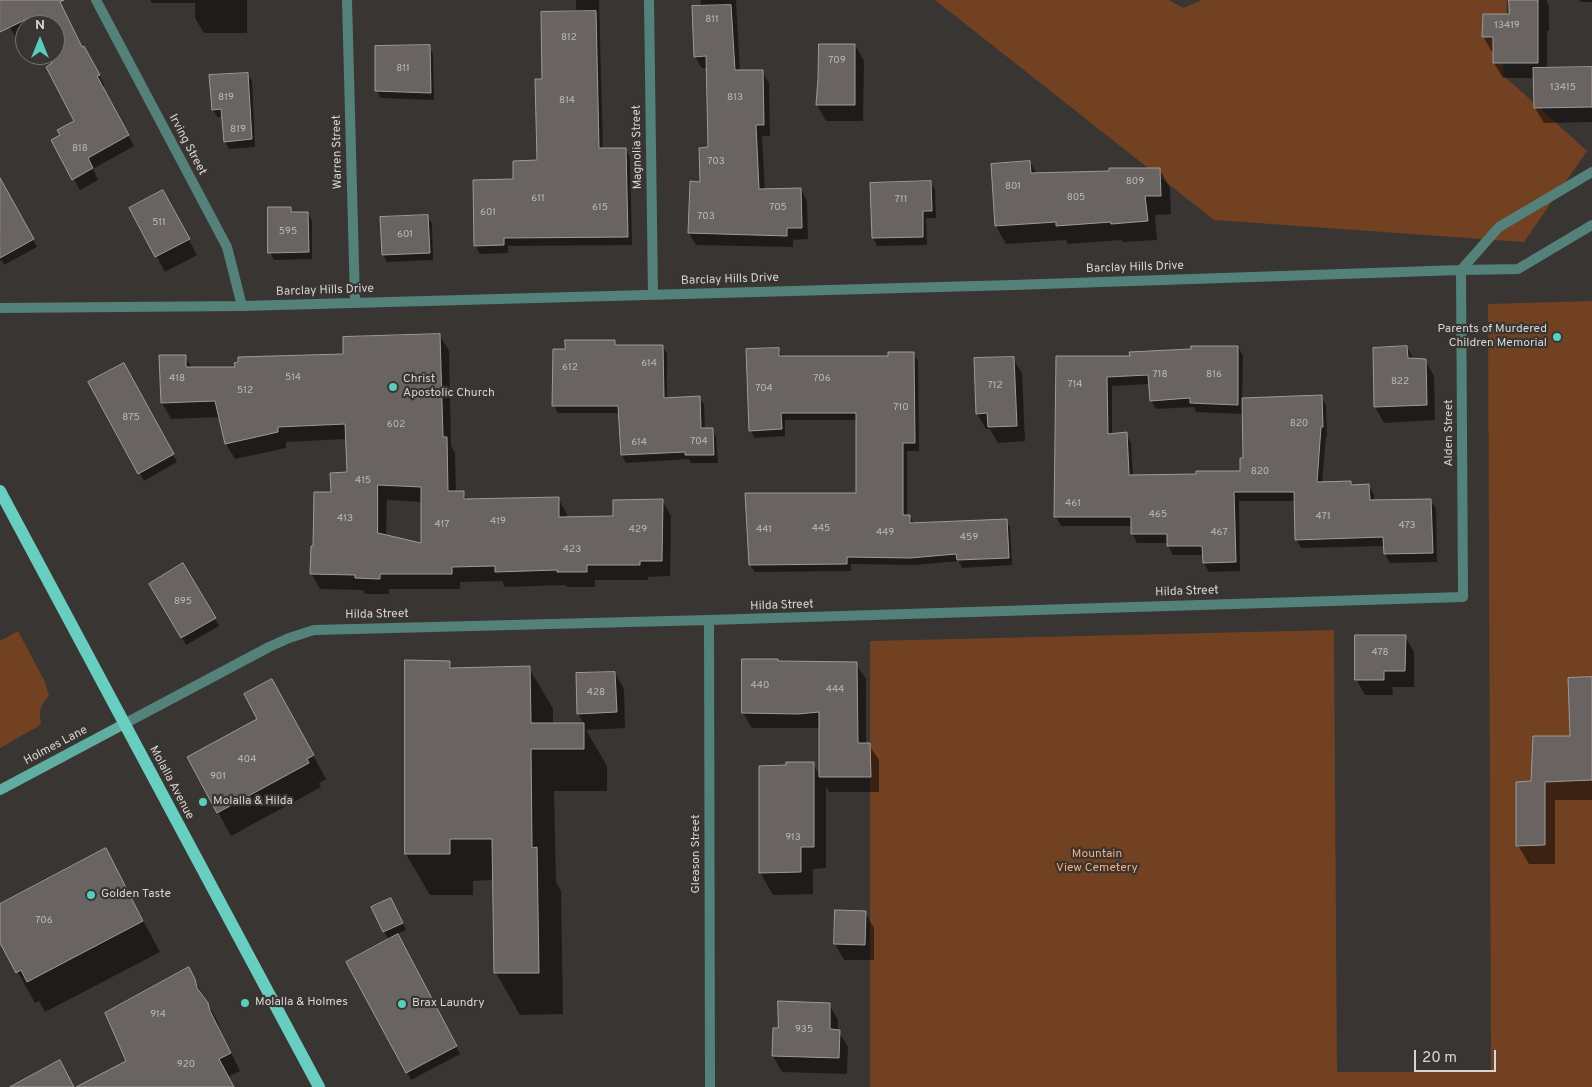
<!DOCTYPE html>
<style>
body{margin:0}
#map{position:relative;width:1592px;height:1087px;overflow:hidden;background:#393532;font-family:Overpass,sans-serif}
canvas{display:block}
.north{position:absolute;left:15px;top:15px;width:50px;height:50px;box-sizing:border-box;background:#393532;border:1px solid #787572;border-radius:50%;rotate:0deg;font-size:14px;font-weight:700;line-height:20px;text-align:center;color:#d7d5d3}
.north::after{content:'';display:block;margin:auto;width:18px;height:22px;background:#59cebf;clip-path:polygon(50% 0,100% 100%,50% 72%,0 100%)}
.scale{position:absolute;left:1414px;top:1050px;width:82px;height:22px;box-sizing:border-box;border:2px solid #d7d5d3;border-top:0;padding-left:6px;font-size:15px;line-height:18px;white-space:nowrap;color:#d7d5d3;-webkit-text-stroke:4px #393532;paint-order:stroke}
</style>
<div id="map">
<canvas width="1592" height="1087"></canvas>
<div class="north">N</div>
<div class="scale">20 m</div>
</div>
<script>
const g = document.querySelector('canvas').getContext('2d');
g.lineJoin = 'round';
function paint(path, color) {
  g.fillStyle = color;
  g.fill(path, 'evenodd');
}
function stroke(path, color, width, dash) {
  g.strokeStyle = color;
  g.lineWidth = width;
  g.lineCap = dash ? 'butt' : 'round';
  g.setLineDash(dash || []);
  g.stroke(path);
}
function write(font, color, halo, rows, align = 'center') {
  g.font = font + ' Overpass,sans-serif';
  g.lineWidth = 4.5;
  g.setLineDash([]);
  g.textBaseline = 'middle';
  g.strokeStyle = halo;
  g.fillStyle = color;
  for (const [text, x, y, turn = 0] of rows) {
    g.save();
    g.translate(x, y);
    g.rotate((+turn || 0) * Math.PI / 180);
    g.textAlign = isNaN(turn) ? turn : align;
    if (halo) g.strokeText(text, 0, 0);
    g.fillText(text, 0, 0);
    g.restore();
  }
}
paint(new Path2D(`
 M935,0H1169L1183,8L1202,0H1507L1503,75L1587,151L1524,242L1214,220Z
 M1592,301V1087H870V641L1334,630L1337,1072H1491L1488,304Z
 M18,631L45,682L49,696C41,704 38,712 41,723L37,727L0,748V641Z`), '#714122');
paint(new Path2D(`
 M0,0H39L90,58L105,86L102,87L134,146L93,169L98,180L80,190L52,141L61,136L76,121L49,55H55V25H25V33L16,38L0,10Z
 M150,0H247V33H204L195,18V3H152Z
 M576,0H602H599L603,149H625L630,157L632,245L508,246V253L480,254L475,245L515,180L538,162L576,13Z
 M701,0H736L740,72L762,71L769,83L770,136H762L765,190L801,189L807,201L808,239L793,240V247L696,245L689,233L709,149L707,68H702L695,57Z
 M1511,0H1546L1549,6V31H1547V69L1592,68V122L1544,123L1535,108V78H1503L1494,63V52H1492L1483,36L1511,15Z
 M1579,0H1592V2H1580Z
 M855,45L864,61L863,121H826L817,105Z
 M429,46L433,54L434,100L381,98L377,91Z
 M247,74L252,81L255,147L229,149L225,141L223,117H217L213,109Z
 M1030,162L1037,174L1160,170L1170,188L1171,214L1155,215L1157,240L1123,242L1122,240L1068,244L1066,240L1006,244L996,226Z
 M0,180L37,247L4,265L2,260L0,261Z
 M931,182L935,190L936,218H926L927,245L877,246L873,238L871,184Z
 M171,207L197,255L165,272L131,208Z
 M290,208L293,213H308L312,221V259L274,260L270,252Z
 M427,216L432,224L433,260L387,262L383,254Z
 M440,336L449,351L451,446L455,453L456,493H463L468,500L558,498L567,514V518L614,517L662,500L671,516L670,576L648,577V580H595V587H567L566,585L505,587L502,581L460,582V589H389V594H365L363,590L320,589L311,573L314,547L332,493L348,473L347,439L286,442V448L235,459L226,444L219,417L171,419L162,403L160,357L185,356L192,368H236L344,356ZM387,500L422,502V545L386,536Z
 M614,341L616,346L663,347L667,354V399L699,398L704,405L705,429H712L716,437L718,463H691L689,459L626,463L622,455L620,413H558L554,405L567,350Z
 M1238,347L1243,356L1242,400L1321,396L1326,405L1327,436H1326L1322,483L1350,482L1353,486H1369L1374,495V501L1430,500L1436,509L1437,562L1390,563L1385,554V546L1301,548L1296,539L1295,501H1239L1240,571L1209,572L1204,563V555H1173L1168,546V543H1137L1132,533V526H1061L1056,517L1057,357H1131ZM1150,384L1151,400L1156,409L1194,407L1196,412L1243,414L1244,459L1241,472L1133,476L1131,443L1126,434L1112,435V386Z
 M1407,347L1414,360H1425L1434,376L1435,420L1384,423L1375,407L1374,349Z
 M778,349L783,358L889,357L913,353L918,361L919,451H907V516H910L914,524L1006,520L1010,527L1012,565L962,568L959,561L915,565L851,564V571L755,572L750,565L858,495L857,420H785V436L755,438L750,430Z
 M1013,358L1022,374L1025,441L998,443L990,429H986L977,414Z
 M123,364L177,462L144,481L90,383Z
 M183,565L219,626L186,645L150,584Z
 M1405,636L1414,652V687H1392L1393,695H1365L1356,679Z
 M449,662L453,669L529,668L553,709V724H584L578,714L615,673L624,689L625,728L586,730L607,766V791H554L556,882L561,891L563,1014L520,1015L496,973L494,880L473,881V895H430L406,854Z
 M779,663L856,664L866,679V745H869L879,760V792H829L826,786V868L813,869V894L773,895L760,872L813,764L820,776V728H752L743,713Z
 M1592,678V800H1555V864H1529L1518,845L1533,782L1571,737Z
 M285,704L326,779L319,783L321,787L231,836L218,812Z
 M105,850L160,952L45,1012L39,1001L35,1003L0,940V906Z
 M395,907L406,930L397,934L460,1054L411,1080L407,1072L389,941L384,931Z
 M865,912L874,928V960H844L835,944Z
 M188,969L218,1022L220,1030L240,1071L228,1077L234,1087H79L127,1061Z
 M829,1004L838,1020V1031L848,1047L847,1074L782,1072L773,1056L779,1029Z`), '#0007');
const building = new Path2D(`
 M0,0H64L60,2L82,47L84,46L100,75L97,76L129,135L88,158L93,168L72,180L51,140L60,135L57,130L74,121L46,67L52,63L47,55H55V25H32L29,18L0,32Z
 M1509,0H1538V63H1493V37H1482L1483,14H1509Z
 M731,5L735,70H763L764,125H756L759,189L801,188L802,228H787V236L688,233L690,181L700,182L699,148L708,147L706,56L694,57L692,6Z
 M596,11L599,148H626L628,237L504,238V245L474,246L473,180L513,179V161L537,160L535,79H542L541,12Z
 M819,44H855V105H816L818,78Z
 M430,45L431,93L375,91V46Z
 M1592,67V107L1534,108L1533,68Z
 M248,73L252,139L224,142L221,109L212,110L209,75Z
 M1030,161L1031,173L1109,171V168H1160L1161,196H1145L1148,221L1111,224V222L1056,226V222L995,226L991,164Z
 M0,178L34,239L0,258Z
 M931,181L932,211H923V237L872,238L870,183Z
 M163,190L190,239L155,257L129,208Z
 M268,207H291V212H308L309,252L268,253Z
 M428,215L430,253L382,255L380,217Z
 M440,334L443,437H447L448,491H464V499L559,497V517L613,516V500L663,499L662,561H640V565H587V572H557V570L495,572V566L452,567V574H380V579L355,578V575L310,574L311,546H313L314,492H331L330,473L347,472L345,424L278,427V432L225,444L215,401L161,403L159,355H186V367H235L234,363L238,362V357L343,354V337ZM378,485L421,487V543L378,533Z
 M565,340H615V345H663L664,398L700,396L701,428H713L714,455H685V452L621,455L618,406H552L553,349H565Z
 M1191,346H1238V405L1190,403V398L1150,401L1148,375L1107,377L1108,434L1127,432L1129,475L1196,474V471H1240V458H1243L1242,398L1322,395L1323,427H1321L1317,482L1351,481V485L1369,484L1370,500L1431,499L1433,553L1384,554L1383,537L1295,540L1294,492H1234L1236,562L1203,563L1202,546H1167V534H1131V517H1054L1056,356H1130L1129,352L1191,349Z
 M1407,346L1408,358L1426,359L1427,405L1374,407L1373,348Z
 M779,348V356H888V352H914L915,443H903V515H910V523L1007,519L1009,558L957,560L956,554L910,558L847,557V564L749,565L745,493H856V413H781L782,429L749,431L746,349Z
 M1014,357L1017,426L988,427L987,413L976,414L974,358Z
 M124,363L174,454L138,474L88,382Z
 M183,563L216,618L181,638L149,584Z
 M1355,635H1406L1405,671H1384V680H1355Z
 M742,659H778V661L857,662L858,743H870L871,777H819V712L798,714L742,713Z
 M405,660L450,661V668L530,666L531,723H584V749H531L532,848L537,847L539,973H494L492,839H450V854H405Z
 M615,672L617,712L577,714L576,673Z
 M1592,677V780L1545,782V845L1516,846V782L1531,781L1533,736H1570L1568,678Z
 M272,679L314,755L307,759L309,763L217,813L187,757L257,719L244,694Z
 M786,762H814V847H801V872L759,873V766L786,765Z
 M106,848L143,921L27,982L21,970L16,973L0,943V904Z
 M391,898L403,923L383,932L371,907Z
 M835,910L866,911L865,945L834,944Z
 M398,934L457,1046L406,1073L346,962Z
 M189,967L195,979L197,988L208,1003L210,1011L231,1053L219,1059L234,1087H76L126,1061L105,1013Z
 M778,1001L830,1003V1029L840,1030L839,1058L772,1056L773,1028H778Z
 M60,1060L74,1087H10Z`);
paint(building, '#696461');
stroke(building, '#9f9a97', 1);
stroke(new Path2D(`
 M96,0L227,247L242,306
 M347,0L355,302
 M649,0L653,295
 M1592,172L1499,227L1461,270L1518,269L1592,225
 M0,308L242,306L1013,285L1461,270L1463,597L709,620L314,630L289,638L269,647L124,724
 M709,620L710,1087`), '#54827b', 10);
stroke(new Path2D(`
 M0,790L124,724`), '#60ada2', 10);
stroke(new Path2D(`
 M0,491L319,1087`), '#67cec0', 12);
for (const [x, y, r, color] of [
 [1557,337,5,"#59cebf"],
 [393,387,5,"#59cebf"],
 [203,802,5,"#59cebf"],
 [91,895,5,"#59cebf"],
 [245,1003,5,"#59cebf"],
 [402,1004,5,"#59cebf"]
]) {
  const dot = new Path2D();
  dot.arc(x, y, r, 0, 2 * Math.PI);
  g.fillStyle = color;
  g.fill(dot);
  stroke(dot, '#393532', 2);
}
write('10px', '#bcb9b6', null, [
 ["811",712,20],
 ["13419",1507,26],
 ["812",569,38],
 ["709",837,61],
 ["811",403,69],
 ["13415",1563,88],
 ["819",226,98],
 ["813",735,98],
 ["814",567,101],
 ["819",238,130],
 ["818",80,149],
 ["703",716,162],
 ["809",1135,182],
 ["801",1013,187],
 ["805",1076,198],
 ["611",538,199],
 ["711",901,200],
 ["615",600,208],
 ["705",778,208],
 ["601",488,213],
 ["703",706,217],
 ["511",159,223],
 ["595",288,232],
 ["601",405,235],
 ["614",649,364],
 ["612",570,368],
 ["718",1160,375],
 ["816",1214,375],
 ["514",293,378],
 ["418",177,379],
 ["706",822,379],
 ["822",1400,382],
 ["714",1075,385],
 ["712",995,386],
 ["704",764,389],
 ["512",245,391],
 ["710",901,408],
 ["875",131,418],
 ["820",1299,424],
 ["602",396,425],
 ["704",699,442],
 ["614",639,443],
 ["820",1260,472],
 ["415",363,481],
 ["461",1073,504],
 ["465",1158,515],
 ["471",1323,517],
 ["413",345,519],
 ["419",498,522],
 ["417",442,525],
 ["473",1407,526],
 ["445",821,529],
 ["429",638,530],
 ["441",764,530],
 ["449",885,533],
 ["467",1219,533],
 ["459",969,538],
 ["423",572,550],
 ["895",183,602],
 ["478",1380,653],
 ["440",760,686],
 ["444",835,690],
 ["428",596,693],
 ["404",247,760],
 ["901",218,777],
 ["913",793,838],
 ["706",44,921],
 ["914",158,1015],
 ["935",804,1030],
 ["920",186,1065]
]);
write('12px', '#d7d5d3', '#393532', [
 ["Irving Street",187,145,62],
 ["Magnolia Street",638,147,-91],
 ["Warren Street",338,152,-91],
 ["Barclay Hills Drive",1135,268,-2],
 ["Barclay Hills Drive",730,280,-2],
 ["Barclay Hills Drive",325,291,-2],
 ["Alden Street",1450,433,-90],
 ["Hilda Street",1187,592,-2],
 ["Hilda Street",782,606,-2],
 ["Hilda Street",377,615,-1],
 ["Holmes Lane",56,746,-28],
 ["Molalla Avenue",171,783,62],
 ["Gleason Street",697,854,-90]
]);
write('12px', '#d7d5d3', '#393532', [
 ["Parents of Murdered",1547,330,"right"],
 ["Children Memorial",1547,344,"right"],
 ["Christ",403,380],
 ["Apostolic Church",403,394],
 ["Molalla & Hilda",213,802],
 ["Golden Taste",101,895],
 ["Molalla & Holmes",255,1003],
 ["Brax Laundry",412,1004]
], 'left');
write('12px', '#fcaa78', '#393532', [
 ["Mountain",1097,855],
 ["View Cemetery",1097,869]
]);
</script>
